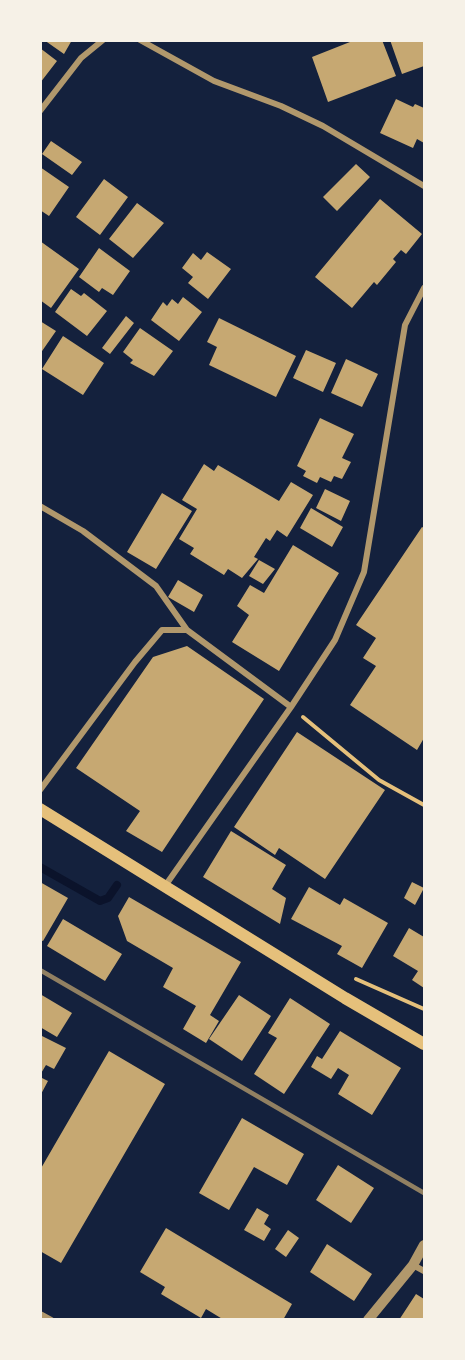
<!DOCTYPE html>
<style>
body{margin:0}
#map{position:relative;width:465px;height:1360px;overflow:hidden;background:#14213d;font-family:Mulish,sans-serif}
canvas{display:block}
.frame{position:absolute;inset:0;border:42px solid #f6f1e7;pointer-events:none}
</style>
<div id="map">
<canvas width="465" height="1360"></canvas>
<div class="frame"></div>
</div>
<script>
const g = document.querySelector('canvas').getContext('2d');
g.lineJoin = 'round';
function stroke(path, color, width, dash) {
  g.strokeStyle = color;
  g.lineWidth = width;
  g.lineCap = dash ? 'butt' : 'round';
  g.setLineDash(dash || []);
  g.stroke(path);
}
function paint(path, color) {
  g.fillStyle = color;
  g.fill(path, 'evenodd');
}
stroke(new Path2D(`
 M40,867L100,901L108,898L117,885`), '#0b132b', 8);
paint(new Path2D(`
 M44,40H72L64,54Z
 M355,40H382L396,76L328,102L312,57Z
 M390,40H424V66L402,74Z
 M40,48L57,61L40,83Z
 M396,99L413,107L415,104L424,108V143L417,139L413,148L380,133Z
 M51,141L82,162L72,175L42,154Z
 M356,164L370,177L337,211L323,197Z
 M40,167L69,187L49,216L40,210Z
 M104,179L128,197L100,235L76,217Z
 M380,199L422,234L406,254L401,250L393,259L396,262L377,285L374,282L352,308L315,277Z
 M137,203L164,223L133,258L109,239Z
 M40,241L79,269L51,308L40,300Z
 M99,248L130,271L113,295L102,288L99,292L79,277Z
 M207,252L231,269L208,299L188,283L193,277L182,268L193,253L201,260Z
 M71,289L81,296L84,293L107,311L87,336L55,312Z
 M183,297L202,312L179,341L151,320L163,302L167,306L172,299L178,304Z
 M126,316L134,323L110,354L102,348Z
 M219,318L296,356L276,397L209,365L217,347L207,342Z
 M40,321L56,331L40,354Z
 M140,328L173,351L154,376L130,363L133,360L123,352Z
 M63,336L104,363L83,395L42,369Z
 M306,350L336,363L323,392L293,378Z
 M346,359L378,374L362,407L331,393Z
 M320,418L354,434L342,458L351,462L342,479L334,476L331,482L320,477L317,483L303,476L306,471L297,466Z
 M204,464L214,471L218,465L279,501L291,482L313,495L287,537L277,530L270,541L266,538L254,557L258,559L242,578L228,569L224,575L190,554L194,548L179,539L197,509L182,500Z
 M325,489L350,501L341,521L316,508Z
 M162,493L192,511L156,569L127,552Z
 M311,508L343,527L332,547L300,528Z
 M422,527L424,528V738L417,750L350,705L376,666L363,658L376,638L356,625Z
 M293,545L339,573L279,671L232,642L249,615L237,606L250,585L264,593Z
 M259,560L275,569L263,584L249,576Z
 M178,580L203,595L194,612L168,597Z
 M187,646L264,699L162,852L126,831L140,811L76,768L153,657Z
 M297,732L385,790L325,879L279,848L275,855L234,827Z
 M231,831L286,865L272,889L286,898L280,924L203,877Z
 M40,882L68,898L43,941L40,940Z
 M412,882L424,888L415,905L404,898Z
 M309,887L340,905L344,898L388,923L362,968L337,954L342,946L291,919Z
 M129,897L241,962L210,1015L219,1021L206,1043L183,1029L196,1006L163,987L173,968L127,941L118,916Z
 M63,919L122,954L105,981L47,946Z
 M409,928L424,937V988L412,980L418,971L393,956Z
 M40,994L72,1013L57,1037L40,1027Z
 M239,995L271,1016L242,1061L209,1039Z
 M290,998L330,1024L284,1094L254,1074L277,1038L268,1033Z
 M340,1031L401,1068L372,1115L338,1094L349,1075L338,1068L331,1079L311,1067L317,1056L322,1059Z
 M40,1035L66,1048L54,1069L46,1065L40,1075Z
 M109,1051L165,1084L61,1263L40,1251V1170Z
 M40,1077L48,1081L40,1096Z
 M242,1118L304,1154L287,1185L254,1167L229,1210L199,1193Z
 M338,1165L374,1188L351,1223L316,1200Z
 M257,1208L269,1215L264,1224L271,1229L264,1241L244,1230Z
 M166,1228L292,1304L283,1320H224L206,1309L201,1318L161,1294L165,1287L140,1272Z
 M288,1230L299,1238L286,1257L275,1249Z
 M327,1244L372,1274L354,1301L310,1272Z
 M416,1294L424,1299V1320H399Z`), '#c6a872');
stroke(new Path2D(`
 M303,717L379,780L424,805
 M356,979L424,1009`), '#e5c07b', 4);
stroke(new Path2D(`
 M140,40L214,81L281,106L323,126L424,186
 M40,111L81,58L103,40
 M40,506L83,531L156,586L187,630
 M40,790L135,662L162,630H187L291,707L335,640L364,572L405,325L424,288
 M165,886L291,707
 M413,1265L424,1271
 M40,1314L51,1320`), '#b1986c', 6);
stroke(new Path2D(`
 M368,1320L413,1265L424,1245`), '#b1986c', 10);
stroke(new Path2D(`
 M40,809L345,998L424,1044`), '#e5c07b', 12);
stroke(new Path2D(`
 M40,970L424,1193`), '#918062', 4.5);
</script>
